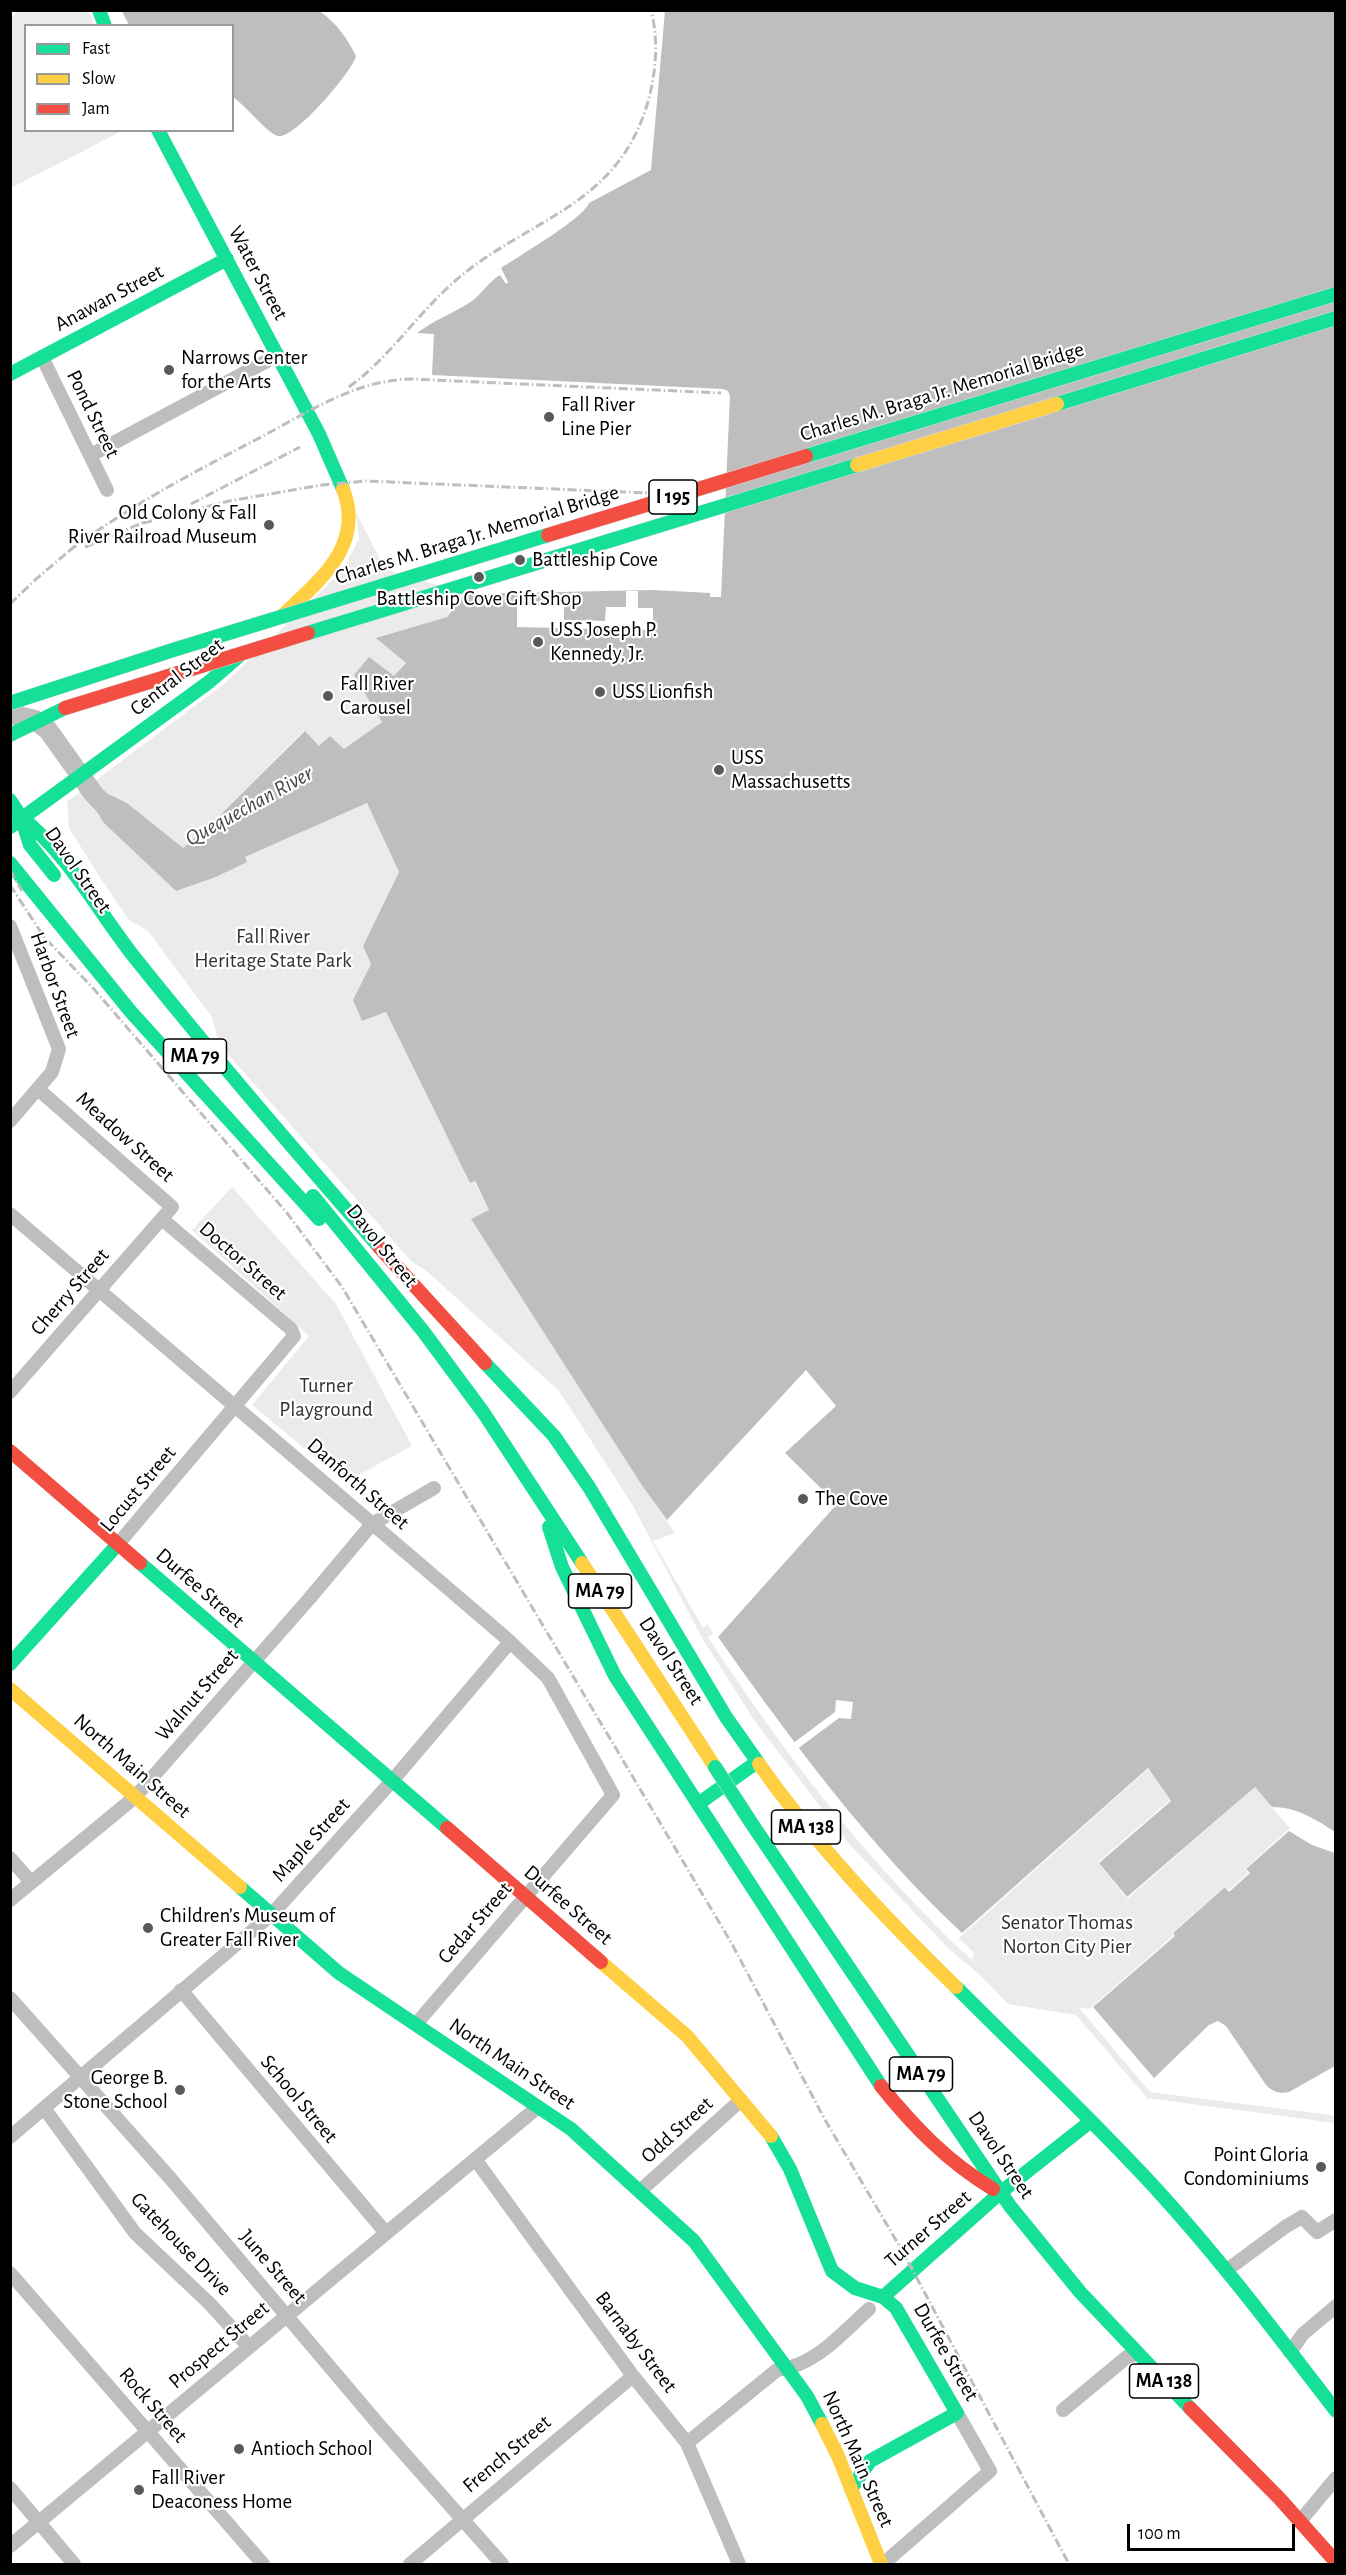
<!DOCTYPE html>
<meta charset="utf-8">
<style>
body{margin:0}
#map{position:relative;width:1346px;height:2575px;overflow:hidden;background:#fff;font-family:"Alegreya Sans",sans-serif}
canvas{display:block}
.frame{position:absolute;inset:0;border:12px solid #000;pointer-events:none}
.legend{position:absolute;left:24px;top:24px;width:210px;height:108px;box-sizing:border-box;background:#fff;border:2px solid #999;margin:0;padding:8px 10px;list-style:none;font-size:18px;color:#000}
.legend li{display:flex;align-items:center;gap:12px;height:30px}
.legend b{width:30px;border:2px solid #999}
.scale{position:absolute;left:1127px;top:2524px;width:168px;height:27px;box-sizing:border-box;border:3px solid #000;border-top:0;padding-left:8px;font-size:18px;line-height:21px;white-space:nowrap;color:#000;-webkit-text-stroke:4px #fff;paint-order:stroke}
</style>
<div id="map">
<canvas width="1346" height="2575"></canvas>
<div class="frame"></div>
<ul class="legend">
<li><b style="height:8px;background:#16e098"></b>Fast</li>
<li><b style="height:8px;background:#ffcf43"></b>Slow</li>
<li><b style="height:8px;background:#f24e42"></b>Jam</li>
</ul>
<div class="scale">100 m</div>
</div>
<script>
const g = document.querySelector('canvas').getContext('2d');
g.lineJoin = 'round';
function paint(path, color) {
  g.fillStyle = color;
  g.fill(path, 'evenodd');
}
function stroke(path, color, width, dash) {
  g.strokeStyle = color;
  g.lineWidth = width;
  g.lineCap = dash ? 'butt' : 'round';
  g.setLineDash(dash || []);
  g.stroke(path);
}
function write(font, color, halo, rows, align = 'center') {
  g.font = font + ' "Alegreya Sans",sans-serif';
  g.lineWidth = 4.5;
  g.setLineDash([]);
  g.textBaseline = 'middle';
  g.strokeStyle = halo;
  g.fillStyle = color;
  for (const [text, x, y, turn = 0] of rows) {
    g.save();
    g.translate(x, y);
    g.rotate((+turn || 0) * Math.PI / 180);
    g.textAlign = isNaN(turn) ? turn : align;
    if (halo) g.strokeText(text, 0, 0);
    g.fillText(text, 0, 0);
    g.restore();
  }
}
paint(new Path2D(`
 M18,11H88L94,25L26,26V130L122,131L11,188L10,19Z
 M356,512L385,569L466,594L447,617L377,638L406,663L395,676L382,721L344,750L319,746L304,731L208,827L183,849L127,803L98,789L176,891L216,877L246,862L245,857L367,803L399,872L363,946L371,964L353,1000L362,1021L386,1012L470,1183L474,1181L489,1210L472,1219L643,1487L675,1533L653,1541L703,1628L708,1624L713,1634L708,1637C767,1727 829,1812 903,1891C926,1915 948,1940 975,1962L972,1958L974,1953L959,1938L1148,1769L1170,1800L1098,1862L1127,1899L1255,1787L1290,1828L1245,1869L1248,1873L1229,1890L1225,1886L1172,1933L1173,1936L1089,2009L1075,2007L1080,2009L1150,2092L1323,2114L1335,2116V2123L1147,2098L1076,2015L1008,2004L979,1974L951,1951L850,1845L756,1723L702,1638L632,1504L559,1391L429,1273L411,1261L219,1044L212,1017L148,931L129,920L101,879L69,828L67,802L224,684L343,570L359,539Z
 M232,1187L336,1304L412,1446L345,1482L252,1405L309,1336L192,1230Z`), '#ebebeb');
paint(new Path2D(`
 M122,11H319C336,22 347,38 356,56C352,72 294,140 278,136C268,134 245,105 233,97L232,26L129,25Z
 M665,11H1335V1832C1315,1819 1297,1807 1272,1807L1255,1787L1127,1897L1099,1863L1171,1801L1148,1768L962,1933C868,1845 792,1741 718,1637L837,1504L785,1453L836,1406L806,1370L667,1520L643,1487L471,1219L489,1210L475,1181L470,1183L386,1012L362,1021L353,1000L371,964L363,946L399,872L367,803L245,857L247,862L216,877L176,891L104,823L84,791L94,784L98,789L127,803L183,848L208,827L305,731L319,746L330,736L344,749L382,722L354,675L369,657L394,676L406,663L376,638L447,617L466,594L653,590L710,593V597H721L730,396L728,391L723,389L432,375L434,334L417,333C434,320 454,313 472,301C483,293 488,282 500,275L506,284L508,282L501,268C518,257 585,217 589,203L651,170Z
 M1289,1831L1312,1845L1335,1853V2066L1289,2092C1279,2094 1273,2092 1266,2085L1226,2026L1218,2021L1209,2025L1154,2078L1093,2007L1175,1936L1173,1933L1225,1887L1229,1892L1250,1873L1246,1869Z`), '#bebebe');
paint(new Path2D(`
 M626,591H638V608H653V630L517,627V605L564,606V620L605,621L606,607H626Z
 M836,1700L853,1702L851,1719L839,1718L796,1750L792,1744L835,1712Z`), '#fff');
stroke(new Path2D(`
 M10,714L35,720L48,730L93,793L106,807`), '#bebebe', 20);
stroke(new Path2D(`
 M42,357L107,490
 M91,455L278,355
 M10,926L59,1049L52,1072L10,1121
 M10,1214L506,1638L548,1678L613,1795L416,2024
 M10,1392L172,1207L38,1089
 M118,1544L294,1336L291,1329L162,1219
 M10,1858L31,1882
 M10,1900L135,1797L309,1599L372,1524L434,1488
 M181,1990L386,2233
 M10,1998L170,2178L379,2425L502,2564
 M44,2108L135,2233L210,2304L249,2347
 M10,2137L272,1914L392,1781L510,1642
 M475,2159L633,2376L687,2443L739,2564
 M640,2191L741,2100
 M1227,2270L1285,2227L1302,2217L1317,2232L1336,2220
 M10,2273L263,2564
 M1290,2352L1303,2334L1336,2306
 M1063,2410L1127,2357L1138,2354
 M687,2443L777,2370C815,2366 842,2333 869,2309
 M10,2488L74,2564
 M1301,2520L1336,2478
 M10,2546L538,2107
 M410,2564L633,2376
 M883,2564L990,2471L957,2413`), '#bebebe', 14);
stroke(new Path2D(`
 M99,10L105,26
 M158,130L319,434L343,489
 M10,374L227,259
 M10,735L65,708
 M10,800L21,817L30,845L54,875
 M21,817C68,854 98,911 135,958C214,1057 296,1152 379,1247
 M10,827L209,682L239,656
 M10,863L131,1012L319,1219
 M313,1196L423,1331L483,1412L582,1563
 M485,1363L554,1436L589,1487L726,1717L759,1764
 M549,1527L562,1567L615,1676L881,2086
 M140,1563L447,1828
 M10,1664L118,1544
 M698,1804L757,1762
 M752,1824L1010,2206L1080,2292L1190,2408
 M240,1887L339,1973L571,2129L694,2241L807,2396L822,2424
 M956,1987C1024,2055 1094,2121 1158,2191C1222,2261 1278,2336 1336,2411
 M771,2136L790,2169L832,2271L855,2288L883,2297L896,2308L957,2413L870,2461L851,2489
 M883,2297L1000,2193L1091,2121`), '#16e098', 14);
stroke(new Path2D(`
 M283,615C320,580 365,545 343,489
 M582,1563L715,1767
 M10,1689L240,1887
 M759,1764C816,1845 885,1918 956,1987
 M601,1962L687,2036L771,2136
 M822,2424L838,2456L881,2564`), '#ffcf43', 14);
stroke(new Path2D(`
 M379,1247L485,1363
 M10,1451L140,1563
 M447,1828L601,1962
 M881,2086C914,2127 948,2162 993,2189
 M1190,2408L1280,2499L1336,2562`), '#f24e42', 14);
stroke(new Path2D(`
 M349,387C390,357 417,314 455,281C526,219 616,208 647,105C656,75 659,41 651,10
 M191,504L300,447
 M143,523L229,501L322,485L366,481L695,495
 M85,547L149,520
 M69,551C129,506 196,471 263,436C310,411 356,380 411,379L721,393
 M10,604L35,580L75,546
 M10,870L22,891
 M10,885L44,937L93,988L287,1213L342,1287L732,1944L824,2118L903,2252L1069,2564`), '#bebebe', 3, [9, 3, 1.5, 3]);
const fastBridge = new Path2D(`
 M1057,404L1336,318
 M806,456L1336,294
 M308,633L857,465
 M10,703L173,650L548,535
 M715,1767L752,1824`);
const slowBridge = new Path2D(`
 M857,465L1057,404`);
const jamBridge = new Path2D(`
 M548,535L806,456
 M65,708L308,633`);
stroke(fastBridge, '#dbdbdb', 15, []);
stroke(slowBridge, '#dbdbdb', 15, []);
stroke(jamBridge, '#dbdbdb', 15, []);
stroke(fastBridge, '#16e098', 14);
stroke(slowBridge, '#ffcf43', 14);
stroke(jamBridge, '#f24e42', 14);
for (const [x, y, r, color] of [
 [169,370,6,"#595959"],
 [549,417,6,"#595959"],
 [269,525,6,"#595959"],
 [520,560,6,"#595959"],
 [479,577,6,"#595959"],
 [538,642,6,"#595959"],
 [600,692,6,"#595959"],
 [328,696,6,"#595959"],
 [719,770,6,"#595959"],
 [803,1499,6,"#595959"],
 [148,1928,6,"#595959"],
 [180,2090,6,"#595959"],
 [1321,2167,6,"#595959"],
 [239,2449,6,"#595959"],
 [139,2490,6,"#595959"]
]) {
  const dot = new Path2D();
  dot.arc(x, y, r, 0, 2 * Math.PI);
  g.fillStyle = color;
  g.fill(dot);
  stroke(dot, '#fff', 2);
}
for (const [x, y, w] of [
 [673,497,48],
 [195,1056,63],
 [600,1591,63],
 [806,1827,69],
 [921,2074,63],
 [1164,2381,69]
]) {
  const box = new Path2D();
  box.roundRect(x - w / 2, y - 17, w, 34, 4.5);
  g.fillStyle = '#fff';
  g.fill(box);
  stroke(box, '#000', 1.5);
}
write('bold 20px', '#000', null, [
 ["I 195",673,497],
 ["MA 79",195,1056],
 ["MA 79",600,1591],
 ["MA 138",806,1827],
 ["MA 79",921,2074],
 ["MA 138",1164,2381]
]);
write('21px', '#000', '#fff', [
 ["Water Street",258,273,62],
 ["Anawan Street",109,298,-28],
 ["Charles M. Braga Jr. Memorial Bridge",942,392,-17],
 ["Pond Street",93,414,64],
 ["Charles M. Braga Jr. Memorial Bridge",477,535,-17],
 ["Central Street",177,677,-38],
 ["Davol Street",78,870,55],
 ["Harbor Street",55,985,70],
 ["Meadow Street",125,1137,42],
 ["Davol Street",382,1246,51],
 ["Doctor Street",243,1261,41],
 ["Cherry Street",70,1292,-49],
 ["Danforth Street",358,1484,41],
 ["Locust Street",138,1489,-50],
 ["Durfee Street",200,1588,41],
 ["Davol Street",671,1661,57],
 ["Walnut Street",197,1695,-49],
 ["North Main Street",132,1766,41],
 ["Maple Street",311,1840,-48],
 ["Durfee Street",568,1905,41],
 ["Cedar Street",475,1923,-49],
 ["North Main Street",512,2064,34],
 ["School Street",299,2099,50],
 ["Odd Street",677,2130,-42],
 ["Davol Street",1001,2155,56],
 ["Turner Street",928,2229,-41],
 ["Gatehouse Drive",181,2244,46],
 ["June Street",273,2267,49],
 ["Barnaby Street",636,2342,53],
 ["Prospect Street",219,2345,-40],
 ["Durfee Street",946,2352,60],
 ["Rock Street",153,2405,49],
 ["French Street",507,2454,-40],
 ["North Main Street",858,2459,66]
]);
write('21px', '#000', '#fff', [
 ["Narrows Center",181,358],
 ["for the Arts",181,382],
 ["Fall River",561,405],
 ["Line Pier",561,429],
 ["Old Colony & Fall",257,513,"right"],
 ["River Railroad Museum",257,537,"right"],
 ["Battleship Cove",532,560],
 ["Battleship Cove Gift Shop",479,599,"center"],
 ["USS Joseph P.",550,630],
 ["Kennedy, Jr.",550,654],
 ["Fall River",340,684],
 ["Carousel",340,708],
 ["USS Lionfish",612,692],
 ["USS",731,758],
 ["Massachusetts",731,782],
 ["The Cove",815,1499],
 ["Children’s Museum of",160,1916],
 ["Greater Fall River",160,1940],
 ["George B.",168,2078,"right"],
 ["Stone School",168,2102,"right"],
 ["Point Gloria",1309,2155,"right"],
 ["Condominiums",1309,2179,"right"],
 ["Antioch School",251,2449],
 ["Fall River",151,2478],
 ["Deaconess Home",151,2502]
], 'left');
write('21px', '#323232', '#fff', [
 ["Fall River",273,937],
 ["Heritage State Park",273,961],
 ["Turner",326,1386],
 ["Playground",326,1410],
 ["Senator Thomas",1067,1923],
 ["Norton City Pier",1067,1947]
]);
write('italic 22px', '#434343', '#fff', [
 ["Quequechan River",249,806,-29]
]);
</script>
